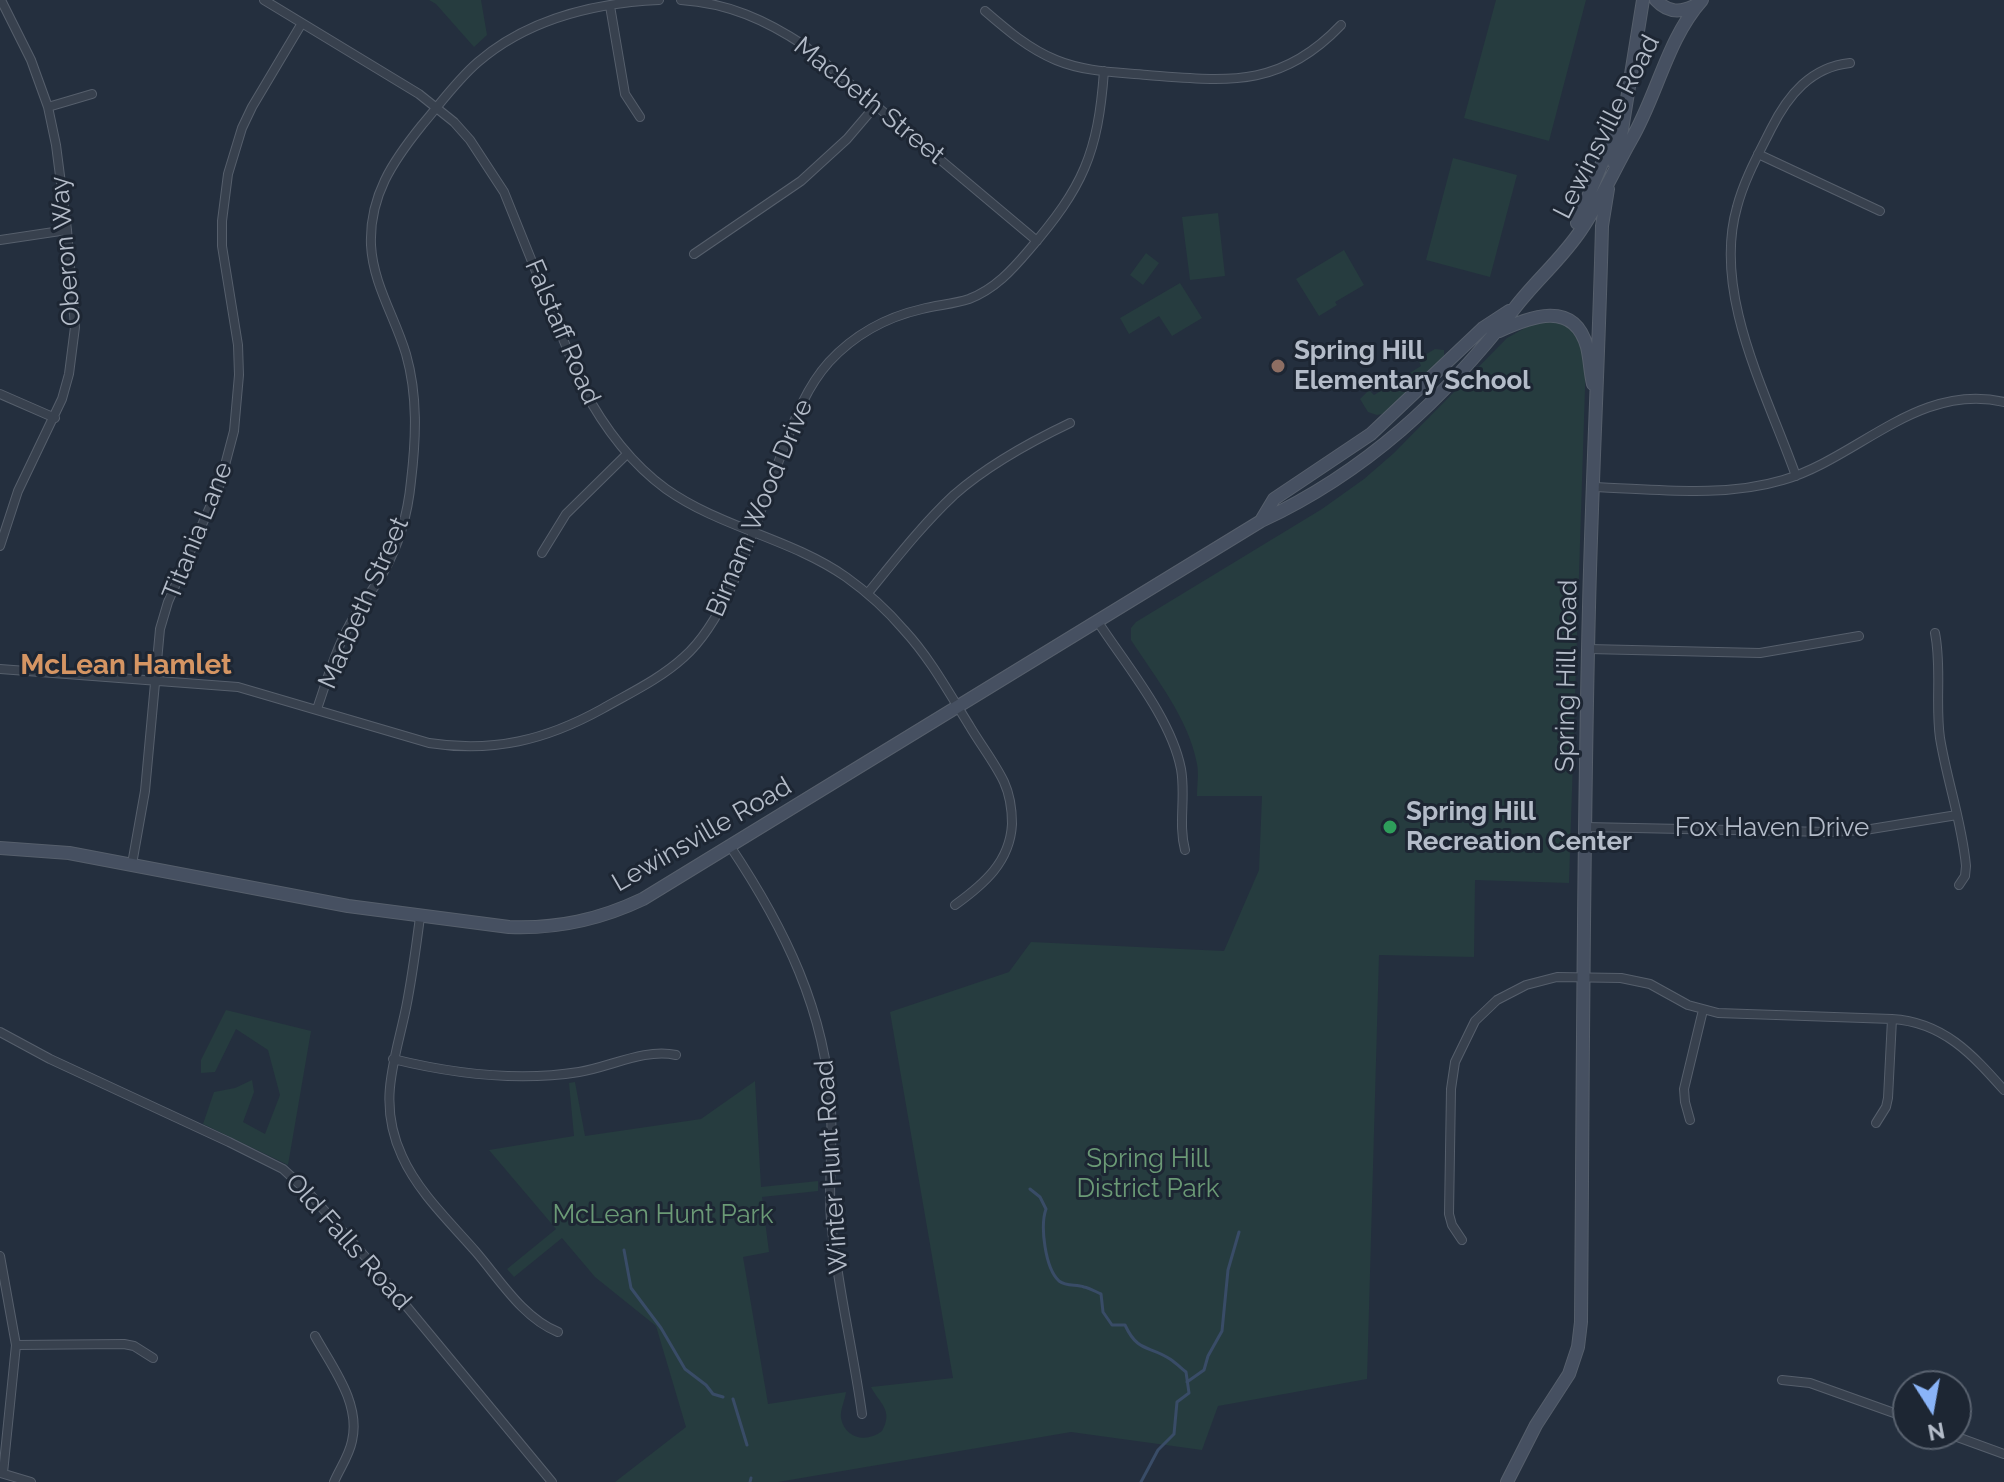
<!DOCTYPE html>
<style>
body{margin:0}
#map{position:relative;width:2004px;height:1482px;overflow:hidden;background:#242f3e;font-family:Raleway,sans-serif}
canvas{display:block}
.north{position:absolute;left:1892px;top:1370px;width:80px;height:80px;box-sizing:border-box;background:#1d2633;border:2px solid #59626f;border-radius:50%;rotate:169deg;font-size:22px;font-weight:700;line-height:32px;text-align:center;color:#b4bcc9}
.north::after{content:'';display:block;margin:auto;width:28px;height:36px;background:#8ab4f8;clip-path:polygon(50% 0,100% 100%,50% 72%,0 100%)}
</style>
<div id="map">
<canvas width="2004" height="1482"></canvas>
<div class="north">N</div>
</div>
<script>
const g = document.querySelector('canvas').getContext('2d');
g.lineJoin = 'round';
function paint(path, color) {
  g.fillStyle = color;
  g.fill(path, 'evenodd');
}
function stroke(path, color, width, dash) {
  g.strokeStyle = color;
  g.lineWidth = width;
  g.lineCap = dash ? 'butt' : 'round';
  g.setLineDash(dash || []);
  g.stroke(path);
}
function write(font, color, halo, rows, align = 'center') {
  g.font = font + ' Raleway,sans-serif';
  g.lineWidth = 6;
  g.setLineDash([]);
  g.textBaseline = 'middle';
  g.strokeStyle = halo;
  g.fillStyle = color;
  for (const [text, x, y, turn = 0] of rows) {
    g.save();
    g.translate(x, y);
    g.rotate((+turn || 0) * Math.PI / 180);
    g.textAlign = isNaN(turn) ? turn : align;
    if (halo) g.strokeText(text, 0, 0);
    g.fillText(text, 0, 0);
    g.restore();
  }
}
paint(new Path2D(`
 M429,0H481L487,35L474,47L436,4Z
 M1496,0H1586L1549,141L1464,118Z
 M1453,158L1517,175L1490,277L1426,260Z
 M1218,213L1225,276L1190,280L1182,217Z
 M1344,250L1364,285L1335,302L1337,305L1319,316L1296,279Z
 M1146,253L1159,263L1143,285L1130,275Z
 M1180,283L1202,318L1172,336L1159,316L1129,334L1120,318Z
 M1541,319C1572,324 1575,329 1586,357L1569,883L1475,880L1474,957L1379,955L1367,1379L1218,1406L1202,1450L1071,1432L778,1482H615L686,1427L656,1326L595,1277L562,1238L514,1277L507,1269L556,1229L489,1150L574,1136L569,1083L575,1082L585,1136L701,1119L755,1081L761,1187L818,1181V1191L762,1197L769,1252L743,1257L768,1404L846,1392C845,1401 840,1409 841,1418C845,1439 867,1443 882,1431C894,1410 879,1403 871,1387L953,1378L890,1012L1009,972L1031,942L1224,951L1259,870L1262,796H1197C1197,785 1199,774 1197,764C1189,719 1155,677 1131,640V628L1136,622L1322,509L1364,479L1394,453L1507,338Z
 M1435,349L1444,350V356L1388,413L1377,415L1368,412L1360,399L1369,390L1374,395L1421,366L1418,359Z
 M226,1010L311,1031L288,1165L203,1124L214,1092L235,1088L252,1080L254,1092L243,1122L265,1134L280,1095L268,1050L236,1029L215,1072L201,1073V1060Z`), '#263c3f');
stroke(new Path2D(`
 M1030,1189L1040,1197L1046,1209C1040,1226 1045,1268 1059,1281C1067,1287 1076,1284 1084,1287C1090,1288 1096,1292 1101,1294L1103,1312L1112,1325H1125C1138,1353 1149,1345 1170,1359C1176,1363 1181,1368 1186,1372L1189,1393L1177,1402L1174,1434L1158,1450L1141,1482
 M624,1250L631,1288L661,1328L685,1369L706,1385L713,1394L723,1397
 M1187,1382L1204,1370L1208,1356L1222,1331L1228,1270L1239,1232
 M733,1399L747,1445
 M750,1482L751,1478`), '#394c67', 3);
const street = new Path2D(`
 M264,0L419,94L454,122L470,140L504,192L582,386C603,426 629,462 666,489C721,528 790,538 846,577C867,592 887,610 904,630C930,658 949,693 969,725C980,744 995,763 1004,782C1010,795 1012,810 1012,824C1010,862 984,884 955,905
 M681,0C728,3 766,20 805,46L1037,241
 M610,6L625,94L640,117
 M985,11C1007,30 1029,49 1056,60C1085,72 1116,72 1147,75C1227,81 1280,89 1341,25
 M48,107L92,94
 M1758,154L1880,211
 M0,240L67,230
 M694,254L801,181L847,139L876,105
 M0,394L55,418
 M1796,476C1767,394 1712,294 1737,207C1744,180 1758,155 1771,129C1788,95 1811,67 1850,63
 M1593,487C1655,489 1723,498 1783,480C1858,458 1919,382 2004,402
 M0,546L18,491L62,399L69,374L75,327L67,230L56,145L48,107L31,60L1,0
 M542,553L566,514L627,454
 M868,593C895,560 922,525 954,495C988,465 1028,443 1070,423
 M1098,622C1126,665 1171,718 1181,769C1186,797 1178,823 1185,850
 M1935,633C1942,668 1935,703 1940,738C1947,781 1962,822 1966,866L1965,876L1959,885
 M1589,649L1760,653L1859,636
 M0,669L238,687L429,743C493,753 546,740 602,709C630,693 660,679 684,657C732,614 756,519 780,458C793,424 804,390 829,362C854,335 887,317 922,309C938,305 954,304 969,299C995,289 1012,270 1029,250C1083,187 1098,154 1104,71
 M317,709C327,680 335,651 350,624C359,606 373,591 383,573C399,545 408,513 411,481C416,439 418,396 406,354C395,317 373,284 371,245C369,196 393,161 422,125C440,104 457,80 478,62C528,19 594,3 659,0
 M1585,827L1829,832L1865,830L1957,815
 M730,846C784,927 826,1011 831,1110C833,1147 828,1184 831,1220C837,1285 853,1349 862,1414
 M132,864L145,791L160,629L168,602L220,484L234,431L239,375L238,345L222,246V221L228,174L242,128L252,107L302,23
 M420,917C416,948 412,978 406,1008C395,1061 377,1102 402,1156C418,1192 450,1222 476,1252C500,1280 523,1318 558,1332
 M0,1032L50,1059L229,1142L283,1169L308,1192L369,1261L552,1482
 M393,1059C454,1074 516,1082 579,1072C610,1067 645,1048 676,1055
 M1690,1120L1685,1102L1684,1089L1703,1010
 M1876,1123L1886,1107L1888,1098L1892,1019
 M1462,1240L1452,1225L1449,1214L1451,1089L1455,1062L1475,1021L1497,1000L1526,985L1557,977L1621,978L1650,984L1688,1005L1718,1013L1892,1019C1943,1022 1972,1054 2004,1090
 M0,1256L16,1345L3,1473
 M315,1336C332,1367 361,1403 352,1441C349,1456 340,1468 334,1482
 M16,1345L124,1344L134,1346L153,1358
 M1782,1380L1810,1383L1908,1418
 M1949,1434L2004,1454
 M1,1473L31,1482`);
const secondary = new Path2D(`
 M1656,0C1668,13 1681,13 1696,5
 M1614,163L1622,130L1643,0
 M1577,223L1613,137
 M1499,331C1530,317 1574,299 1587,347C1590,359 1590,372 1593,384
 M1262,519L1274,499L1371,434L1483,328L1509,311
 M0,848L69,853L348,906L509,927C557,929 599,920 643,899L1261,521C1366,472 1444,399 1514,309C1535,281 1561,260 1581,230C1600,202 1614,170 1631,140C1657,96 1667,39 1702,0
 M1507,1482L1536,1425L1569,1374L1578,1347L1581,1322C1583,1084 1583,846 1589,607C1592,480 1599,353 1602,226L1608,189`);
stroke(street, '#565f6c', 10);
stroke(secondary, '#565f6c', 14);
stroke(street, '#38414e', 8);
stroke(secondary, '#465061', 12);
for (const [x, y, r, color] of [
 [1278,366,8,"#8d6e63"],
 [1390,827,8,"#2e9e5b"]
]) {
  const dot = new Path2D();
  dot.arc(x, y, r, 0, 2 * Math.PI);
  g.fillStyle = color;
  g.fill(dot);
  stroke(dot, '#1d2633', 3);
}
write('26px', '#b4bcc9', '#1d2633', [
 ["Macbeth Street",869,101,39],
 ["Lewinsville Road",1607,127,-63],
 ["Oberon Way",66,251,-95],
 ["Falstaff Road",562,332,67],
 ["Birnam Wood Drive",760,508,-67],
 ["Titania Lane",198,531,-68],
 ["Macbeth Street",364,603,-66],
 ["Spring Hill Road",1567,676,-89],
 ["Fox Haven Drive",1772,828],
 ["Lewinsville Road",702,835,-30],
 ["Winter Hunt Road",832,1167,-94],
 ["Old Falls Road",348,1242,48]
]);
write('bold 26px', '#b4bcc9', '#1d2633', [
 ["Spring Hill",1294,351],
 ["Elementary School",1294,381],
 ["Spring Hill",1406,812],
 ["Recreation Center",1406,842]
], 'left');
write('26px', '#6b9a76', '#1d2633', [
 ["Spring Hill",1148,1159],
 ["District Park",1148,1189],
 ["McLean Hunt Park",663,1215]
]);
write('bold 28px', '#d59563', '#1d2633', [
 ["McLean Hamlet",126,666]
]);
</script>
